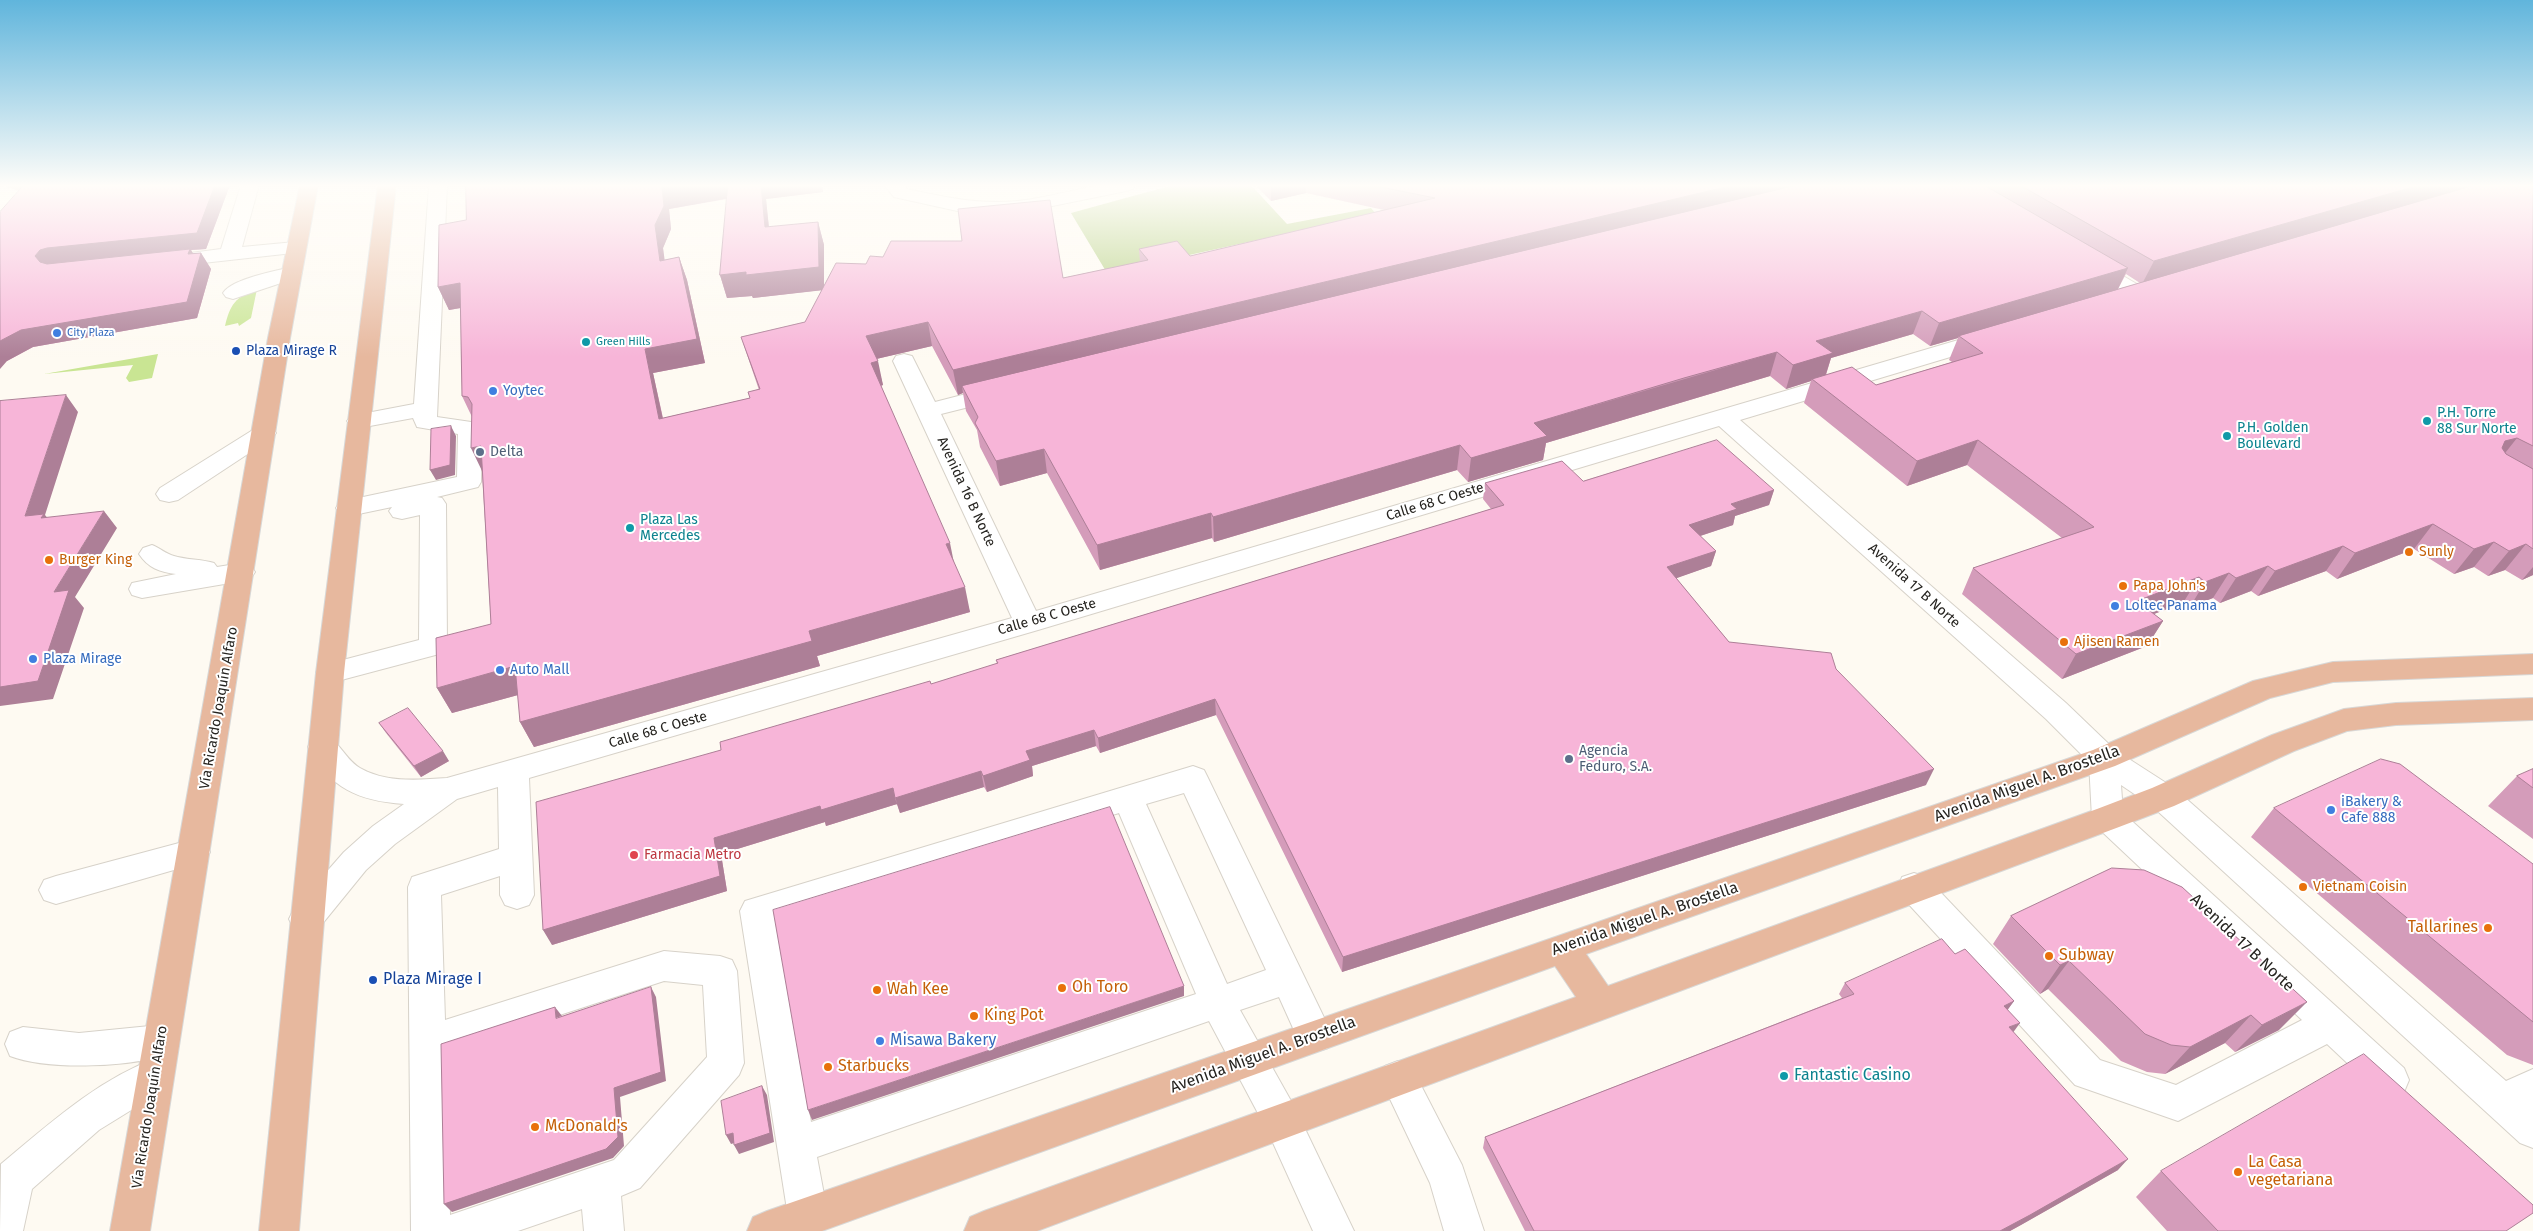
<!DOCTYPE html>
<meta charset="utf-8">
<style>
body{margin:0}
canvas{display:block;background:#fefaf2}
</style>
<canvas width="2533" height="1231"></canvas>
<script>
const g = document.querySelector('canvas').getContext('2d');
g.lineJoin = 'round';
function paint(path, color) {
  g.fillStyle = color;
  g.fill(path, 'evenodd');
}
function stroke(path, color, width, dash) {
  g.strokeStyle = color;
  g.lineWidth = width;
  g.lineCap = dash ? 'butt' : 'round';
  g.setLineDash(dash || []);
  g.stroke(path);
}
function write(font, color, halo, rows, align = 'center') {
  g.font = font + ' "Fira Sans",sans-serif';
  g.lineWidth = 4;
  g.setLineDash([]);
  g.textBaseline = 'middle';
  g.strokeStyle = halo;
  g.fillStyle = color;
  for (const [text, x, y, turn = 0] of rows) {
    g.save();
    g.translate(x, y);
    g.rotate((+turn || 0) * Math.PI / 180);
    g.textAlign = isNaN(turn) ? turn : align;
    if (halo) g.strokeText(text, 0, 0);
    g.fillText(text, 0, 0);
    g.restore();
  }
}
paint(new Path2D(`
 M257,289L251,318L239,326L238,323L225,326C230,305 235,297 257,289Z
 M158,354L152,378L129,382L126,378L133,365L44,374Z`), '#c9e593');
paint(new Path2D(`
 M1173,185H1251L1287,224L1371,208L1376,214L1107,273L1071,213Z`), '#b1cd7b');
const minor = new Path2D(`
 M241,185H259L242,247L295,242L302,244L305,248L302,252L167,267L160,265L157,261L160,257L221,249Z
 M429,185H447L437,417L478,423L482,428L481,482L478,487L437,497L442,498L446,504L447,646L443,653L330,683L320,680L316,673L320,666L419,640L420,515L402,519L393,517L389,511L392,507L349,516L340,514L336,508L340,502L349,500L457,477L458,434L417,427L413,418L359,428L351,426L347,421L351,416L414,404Z
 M884,185H903L907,189C944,197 980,205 1018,201C1058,197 1095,181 1135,185L1133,189L1126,191L1018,213L971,214L894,197Z
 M2089,258L2096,260L2147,290L2150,294L2147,298L2140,300L2133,298L2082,268L2079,264L2082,260Z
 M292,267L299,269L302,273L299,277L233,299L226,297L223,293C232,279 275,271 292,267Z
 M1989,331L1997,333L2000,338L1997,343L1740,420L2066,703L2115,750L2174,788L2506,1081L2533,1069V1148L2520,1143L2152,806L2121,785L2123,813L2404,1068L2409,1080L2404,1092L2391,1097L2378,1092L2327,1044L2178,1121L2075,1085L1902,897L1898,887L1902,877L1914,873L1926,877L2100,1060L2176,1085L2302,1020L2097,827L2092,818L2089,762L2046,719L1719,426L1038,630L529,778L534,895L529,905L517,909L505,905L500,895V876L441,895L445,1020L664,951L720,956L732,960L737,971L744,1063L739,1075L640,1188L621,1196L624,1231H584L582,1209L518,1231H411L408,887L412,877L499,849L498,787L457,799L395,844L366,870L318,929L306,933L294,929L289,919L294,909L344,852L373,826L404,804C358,801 330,788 308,747L312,739C339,731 340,756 360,768C386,783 418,780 447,778L1012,618L893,361L896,356L904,354L912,356L935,402L1001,385L1009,387L1012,392L1009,397L941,414L1036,611ZM664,981L703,985L707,1057L614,1160L450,1215L446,1052Z
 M264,426L272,428L276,433L272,438L178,500L169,502L160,500L156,494L160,488L256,428Z
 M152,545C160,548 166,554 174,556C187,560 201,559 214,563L217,567L242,563L251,566L255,572L251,578L242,581L142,598L132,595L129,589L132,583L176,574C160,572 148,568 139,554L143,548Z
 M1193,766L1204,770L1208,778L1333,1036L1328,1048L1315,1052L1302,1048L1279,997L1240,1010L1295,1108L1354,1231H1313L1269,1134L1209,1021L817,1157L828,1216L822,1230H794L788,1216L740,911L745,901ZM1184,793L1266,970L1227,984L1146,804ZM1119,813L1196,994L811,1122L775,919Z
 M194,839L205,843L210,852L205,861L56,904L44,900L39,890L44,880L56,876Z
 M160,1025L173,1029L178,1041L173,1053C134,1067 49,1071 10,1056L5,1044L10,1032L23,1027L79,1033Z
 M154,1059L167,1064L172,1076L167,1088L99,1130L32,1189L23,1231H0L1,1164C48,1125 96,1081 154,1059Z
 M1398,1061L1411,1066L1462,1165L1484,1231H1444L1430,1183L1380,1078L1385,1066Z`);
const major = new Path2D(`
 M300,185H318L290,338L150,1231H110L268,338Z
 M378,185H396L344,673L299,1231H259L316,673Z
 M2533,654V674L2333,682L2270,698L2115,766L1586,954L1608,986L2097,809L2152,788L2272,735L2344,709L2396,703L2533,698V720L2396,725L2347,731L2294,751L2174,806L2119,827L1037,1231H964L970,1217L984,1211L1576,997L1555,966L822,1231H747L753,1217L767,1211L2093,750L2253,681L2333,662Z`);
stroke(minor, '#d7d2c9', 2);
stroke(major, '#d8d8d7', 2);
paint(minor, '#fff');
paint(major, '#e7b89e');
paint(new Path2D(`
 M4,185H230L206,249L191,250L193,254L201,253L211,269L197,318L33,347L7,361L19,191L4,186Z
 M466,185H822L823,192L766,199L769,227L818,222L824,245V286L1063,278L1140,262L1139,249L1190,256L1384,210L1306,193L1271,201L1255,185H2533V575L2522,580L2505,570L2488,576L2474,567L2454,574L2414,549L2337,579L2326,571L2258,596L2251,591L2220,603L2213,598L2190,607L2183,603L2154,614L2163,621L2147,646L2062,679L1962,594L1973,568L2062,538L1967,465L1907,486L1804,403L1811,381L1786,389L1770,376L1546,443L1543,460L1468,482L1457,470L1214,542L1212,538L1100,570L1047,473L1000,486L980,447L977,430L966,411L963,393L958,395L932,346L876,359L883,385L881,386L953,560L970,612L817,656L820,666L534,747L520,722L518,695L452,713L437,688L491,624L482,472L472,417L462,396L461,308L449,310L438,287L466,220ZM727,199L720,275L727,298L752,296L753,298L822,290L805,322L741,337L759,390L750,398L663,418L653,373L705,363L687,280L679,257L664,260L663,248L671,229L669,209ZM2126,274L2140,283L2118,289ZM1913,334L1930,346L1958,338L1949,360L1952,362L1876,385L1826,375L1831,358Z
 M1583,481L1774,490L1769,505L1735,516L1733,525L1700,536L1716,551L1711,566L1676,578L1729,642L1836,669L1926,785L1342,972L1216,715L1100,753L1096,746L1032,766L1033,776L987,792L984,787L900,813L897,804L826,826L825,822L721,854L727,891L552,945L721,750L997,664L996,660L1491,509L1483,499L1485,483Z
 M379,723L449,761L421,777L386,733Z
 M2533,769V839L2488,806L2517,776Z
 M2274,808L2533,864V1065L2507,1055L2251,837Z
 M2112,868L2279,1030L2235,1052L2225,1043L2165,1074L2147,1072L2121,1061L2048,989L2040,994L1993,944L2011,916Z
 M1955,954L2014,1001L2008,1009L2013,1032L2118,1170L2010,1231H1525L1483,1148L1485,1137L1842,998L1839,994L1845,983Z
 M2161,1171L2506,1231H2167L2136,1197Z`), '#d49cba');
paint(new Path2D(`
 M215,185H230L206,249L191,250L198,262L201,253L211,269L197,318L33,347L7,361L0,369V341L46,272L35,256L40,250Z
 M673,185H731L735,197L669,209L671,229L663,248L668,284L660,261L655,225L662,187Z
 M761,185H822L823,192L766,199L771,250L765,227Z
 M1271,185H1306V193L1271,201Z
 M1734,185H1820L962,386L963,393L958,395L953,370Z
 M2420,185H2483L2142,284L2154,261Z
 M818,222L824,245V290L753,298L752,296L727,298L720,275Z
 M679,257L687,280L705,363L653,373L668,443L659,419L645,349Z
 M2128,268L2117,291L1959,336L1958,338L1930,346L1939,323Z
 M460,283L471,306L449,310L438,287Z
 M1922,311L1913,334L1831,358L1825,377L1812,379L1811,381L1786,389L1793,365L1816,341Z
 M928,322L932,346L872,360L866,336Z
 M1777,352L1770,376L1546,443L1543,460L1468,482L1471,458L1534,423Z
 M878,361L883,385L876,387L871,363Z
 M66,395L78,412L45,515L58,531L25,516Z
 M451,426L456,436L455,475L436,480L430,470Z
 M2517,438L2498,462L2486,466L2505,441Z
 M1978,440L1967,465L1907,486L1917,461Z
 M1460,445L1457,470L1214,542L1213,517Z
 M481,446L483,473L471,448Z
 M1044,449L1047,473L1000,486L996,461Z
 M1774,490L1769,505L1735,516L1733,525L1685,541L1689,525L1731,504Z
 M104,511L117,528L75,597L84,608L53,699L0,706V687L54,592Z
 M1211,513L1212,538L1100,570L1097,545Z
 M2433,524L2414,549L2337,579L2355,553Z
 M2494,542L2474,567L2454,574L2474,549Z
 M950,543L955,568L946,544Z
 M2526,544L2505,570L2488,576L2509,551Z
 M2343,546L2326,571L2258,596L2275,571Z
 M1716,551L1711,566L1663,583L1667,567Z
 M2268,566L2251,591L2220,603L2236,578Z
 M2533,567V575L2522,580Z
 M2229,573L2213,598L2190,607L2205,582Z
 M2199,577L2183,603L2122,626L2137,601Z
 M965,587L970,612L817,656L820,666L534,747L520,722L809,631Z
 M2163,621L2147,646L2062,679L2076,654Z
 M515,666L529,692L452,713L437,688Z
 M1215,699L1216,715L1100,753L1098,738Z
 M1094,730L1096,746L1032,766L1033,776L987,792L983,776L1026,751Z
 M443,751L449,761L421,777L414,766Z
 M1934,769L1926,785L1342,972L1343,957Z
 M981,771L984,787L900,813L895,798Z
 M893,788L897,804L826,826L825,822L721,854L727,891L552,945L543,930L714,838L820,806Z
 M2069,961L2048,989L2040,994L2060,965Z
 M1184,986V996L812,1120L808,1110Z
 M651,987L656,997L666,1081L620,1097L624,1146L613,1158L452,1212L444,1204L614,1088Z
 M2014,1001L2006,1012L2004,1006Z
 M2307,1002L2279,1030L2235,1052L2262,1025Z
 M555,1007L562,1016L556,1018Z
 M2251,1015L2225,1043L2165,1074L2190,1047Z
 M2020,1023L2012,1034L2009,1027Z
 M762,1086L767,1095L774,1142L739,1154L734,1145Z
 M733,1133L738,1142L731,1144L726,1135Z
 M2128,1159L2118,1170L2021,1225L2010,1231H2000Z`), '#ad7f97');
const building = new Path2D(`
 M24,185H215L197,233L47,248L40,250L35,256L40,262L47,264L190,249L188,254L201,253L187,302L21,330L0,341V212Z
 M466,185H673L662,187L664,206L655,225L660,261L679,257L697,339L645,349L659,419L750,398L748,392L760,389L741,337L805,322L836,263L866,264L870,256L883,257L891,241H962L958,209L1050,200L1063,278L1148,260L1139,249L1177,241L1190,256L1435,198L1371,185H1734L953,370L928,322L866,336L878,361L871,363L950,543L946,544L965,587L809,631L812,641L520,722L515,666L437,688L436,638L491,624L481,446L471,448L472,404L468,397L462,396L460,283L438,287L439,225L466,220Z
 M728,185H761L765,227L818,222L819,267L746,275V272L720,275Z
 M1797,185H1984L2128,268L1939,323L1922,311L1816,341L1833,353L1793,365L1777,352L1684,378L1534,423L1547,436L1471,458L1460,445L1213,517L1211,513L1097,545L1044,449L996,461L975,423L978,417L962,386Z
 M2020,185H2420L2154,261Z
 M2475,185H2533V446L2517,438L2505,441L2502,448L2506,454L2533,469V549L2526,544L2509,551L2494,542L2474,549L2433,524L2355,553L2343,546L2275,571L2268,566L2236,578L2229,573L2205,582L2199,577L2137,601L2163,621L2076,654L1973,568L2094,527L1978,440L1917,461L1812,379L1852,367L1876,385L1983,353L1959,336Z
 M66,395L25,516L44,514L41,518L104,511L54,592L69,590L38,681L0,687V401Z
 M451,426L450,465L430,470L431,429Z
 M1717,440L1774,490L1731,504L1737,509L1689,525L1716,551L1667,567L1729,642L1831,653L1836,669L1934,769L1343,957L1215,699L1098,738L1094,730L1026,751L1030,760L983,776L981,771L895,798L893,788L821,810L820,806L714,838L720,876L543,930L536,802L721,750L720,742L930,681L931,684L998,663L996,660L1504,505L1485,483L1562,461L1583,481Z
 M408,708L443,751L414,766L379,723Z
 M2381,759L2400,764L2533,864V1022L2274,808Z
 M2533,769V788L2517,776Z
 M1110,807L1184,986L808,1110L773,910Z
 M2112,868L2144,870L2182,887L2307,1002L2262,1025L2251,1015L2190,1047L2171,1045L2145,1034L2069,961L2060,965L2011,916Z
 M1942,939L1955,954L1965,949L2014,1001L2004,1006L2020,1023L2009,1027L2128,1159L2030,1215L2000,1231H1534L1485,1137L1854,994L1845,983Z
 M651,987L661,1072L614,1088L618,1137L606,1149L444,1204L441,1044L555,1007L556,1018Z
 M2364,1054L2533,1205V1213L2506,1231H2218L2161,1171Z
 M762,1086L770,1133L734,1145L733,1133L726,1135L721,1101Z`);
paint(building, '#f7b5d8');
stroke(building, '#ad7f97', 1);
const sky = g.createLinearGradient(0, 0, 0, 357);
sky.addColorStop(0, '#60b5dc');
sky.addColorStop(0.52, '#fffdf9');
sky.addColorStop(1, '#fffdf900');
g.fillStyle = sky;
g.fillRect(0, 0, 2533, 357);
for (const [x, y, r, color] of [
 [57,333,5,"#3f7fe0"],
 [586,342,5,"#0f9aa8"],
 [236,351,5,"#1a4fb4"],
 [493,391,5,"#3f7fe0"],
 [2427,421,5,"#0f9aa8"],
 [2227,436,5,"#0f9aa8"],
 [480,452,5,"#5c6f8a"],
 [630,528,5,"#0f9aa8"],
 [2409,552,5,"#e8710a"],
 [49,560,5,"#e8710a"],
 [2123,586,5,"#e8710a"],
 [2115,606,5,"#3f7fe0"],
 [2064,642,5,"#e8710a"],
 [33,659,5,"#3f7fe0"],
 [500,670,5,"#3f7fe0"],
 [1569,759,5,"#5c6f8a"],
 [2331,810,5,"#3f7fe0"],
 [634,855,5,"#e0444e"],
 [2303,887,5,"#e8710a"],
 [2488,928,5,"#e8710a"],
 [2049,956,5,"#e8710a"],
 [373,980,5,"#1a4fb4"],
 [1062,988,5,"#e8710a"],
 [877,990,5,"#e8710a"],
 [974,1016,5,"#e8710a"],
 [880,1041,5,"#3f7fe0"],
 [828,1067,5,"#e8710a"],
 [1784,1076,5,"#0f9aa8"],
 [535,1127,5,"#e8710a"],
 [2238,1172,5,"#e8710a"]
]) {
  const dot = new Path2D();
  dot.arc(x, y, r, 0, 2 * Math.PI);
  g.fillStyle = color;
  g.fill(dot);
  stroke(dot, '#fff', 2);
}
write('11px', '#366cbe', '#fff', [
 ["City Plaza",67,333]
], 'left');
write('11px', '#0d838f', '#fff', [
 ["Green Hills",596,342]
], 'left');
write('14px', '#164399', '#fff', [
 ["Plaza Mirage R",246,351]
], 'left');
write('14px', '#366cbe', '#fff', [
 ["Yoytec",503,391],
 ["Loltec Panama",2125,606],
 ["Plaza Mirage",43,659],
 ["Auto Mall",510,670],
 ["iBakery &",2341,802],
 ["Cafe 888",2341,818]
], 'left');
write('14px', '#0d838f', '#fff', [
 ["P.H. Torre",2437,413],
 ["88 Sur Norte",2437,429],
 ["P.H. Golden",2237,428],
 ["Boulevard",2237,444],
 ["Plaza Las",640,520],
 ["Mercedes",640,536]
], 'left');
write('14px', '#4e5e75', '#fff', [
 ["Delta",490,452],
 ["Agencia",1579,751],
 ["Feduro, S.A.",1579,767]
], 'left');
write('14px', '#262420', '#fff', [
 ["Avenida 16 B Norte",966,492,65],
 ["Calle 68 C Oeste",1435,502,-17],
 ["Avenida 17 B Norte",1914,586,42],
 ["Calle 68 C Oeste",1047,617,-16],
 ["Vía Ricardo Joaquín Alfaro",219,708,-80],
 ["Calle 68 C Oeste",658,730,-16],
 ["Vía Ricardo Joaquín Alfaro",150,1107,-81]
]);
write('14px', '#c56008', '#fff', [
 ["Sunly",2419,552],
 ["Burger King",59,560],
 ["Papa John's",2133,586],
 ["Ajisen Ramen",2074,642],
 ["Vietnam Coisin",2313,887]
], 'left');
write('14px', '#be3a42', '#fff', [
 ["Farmacia Metro",644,855]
], 'left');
write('16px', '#262420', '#fff', [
 ["Avenida Miguel A. Brostella",2027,784,-20],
 ["Avenida Miguel A. Brostella",1645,919,-19],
 ["Avenida 17 B Norte",2242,943,43],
 ["Avenida Miguel A. Brostella",1263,1055,-20]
]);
write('16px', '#c56008', '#fff', [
 ["Tallarines",2478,928,"right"],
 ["Subway",2059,956],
 ["Oh Toro",1072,988],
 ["Wah Kee",887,990],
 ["King Pot",984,1016],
 ["Starbucks",838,1067],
 ["McDonald's",545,1127],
 ["La Casa",2248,1163],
 ["vegetariana",2248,1181]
], 'left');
write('16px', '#164399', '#fff', [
 ["Plaza Mirage I",383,980]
], 'left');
write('16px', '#366cbe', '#fff', [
 ["Misawa Bakery",890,1041]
], 'left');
write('16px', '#0d838f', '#fff', [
 ["Fantastic Casino",1794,1076]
], 'left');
</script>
